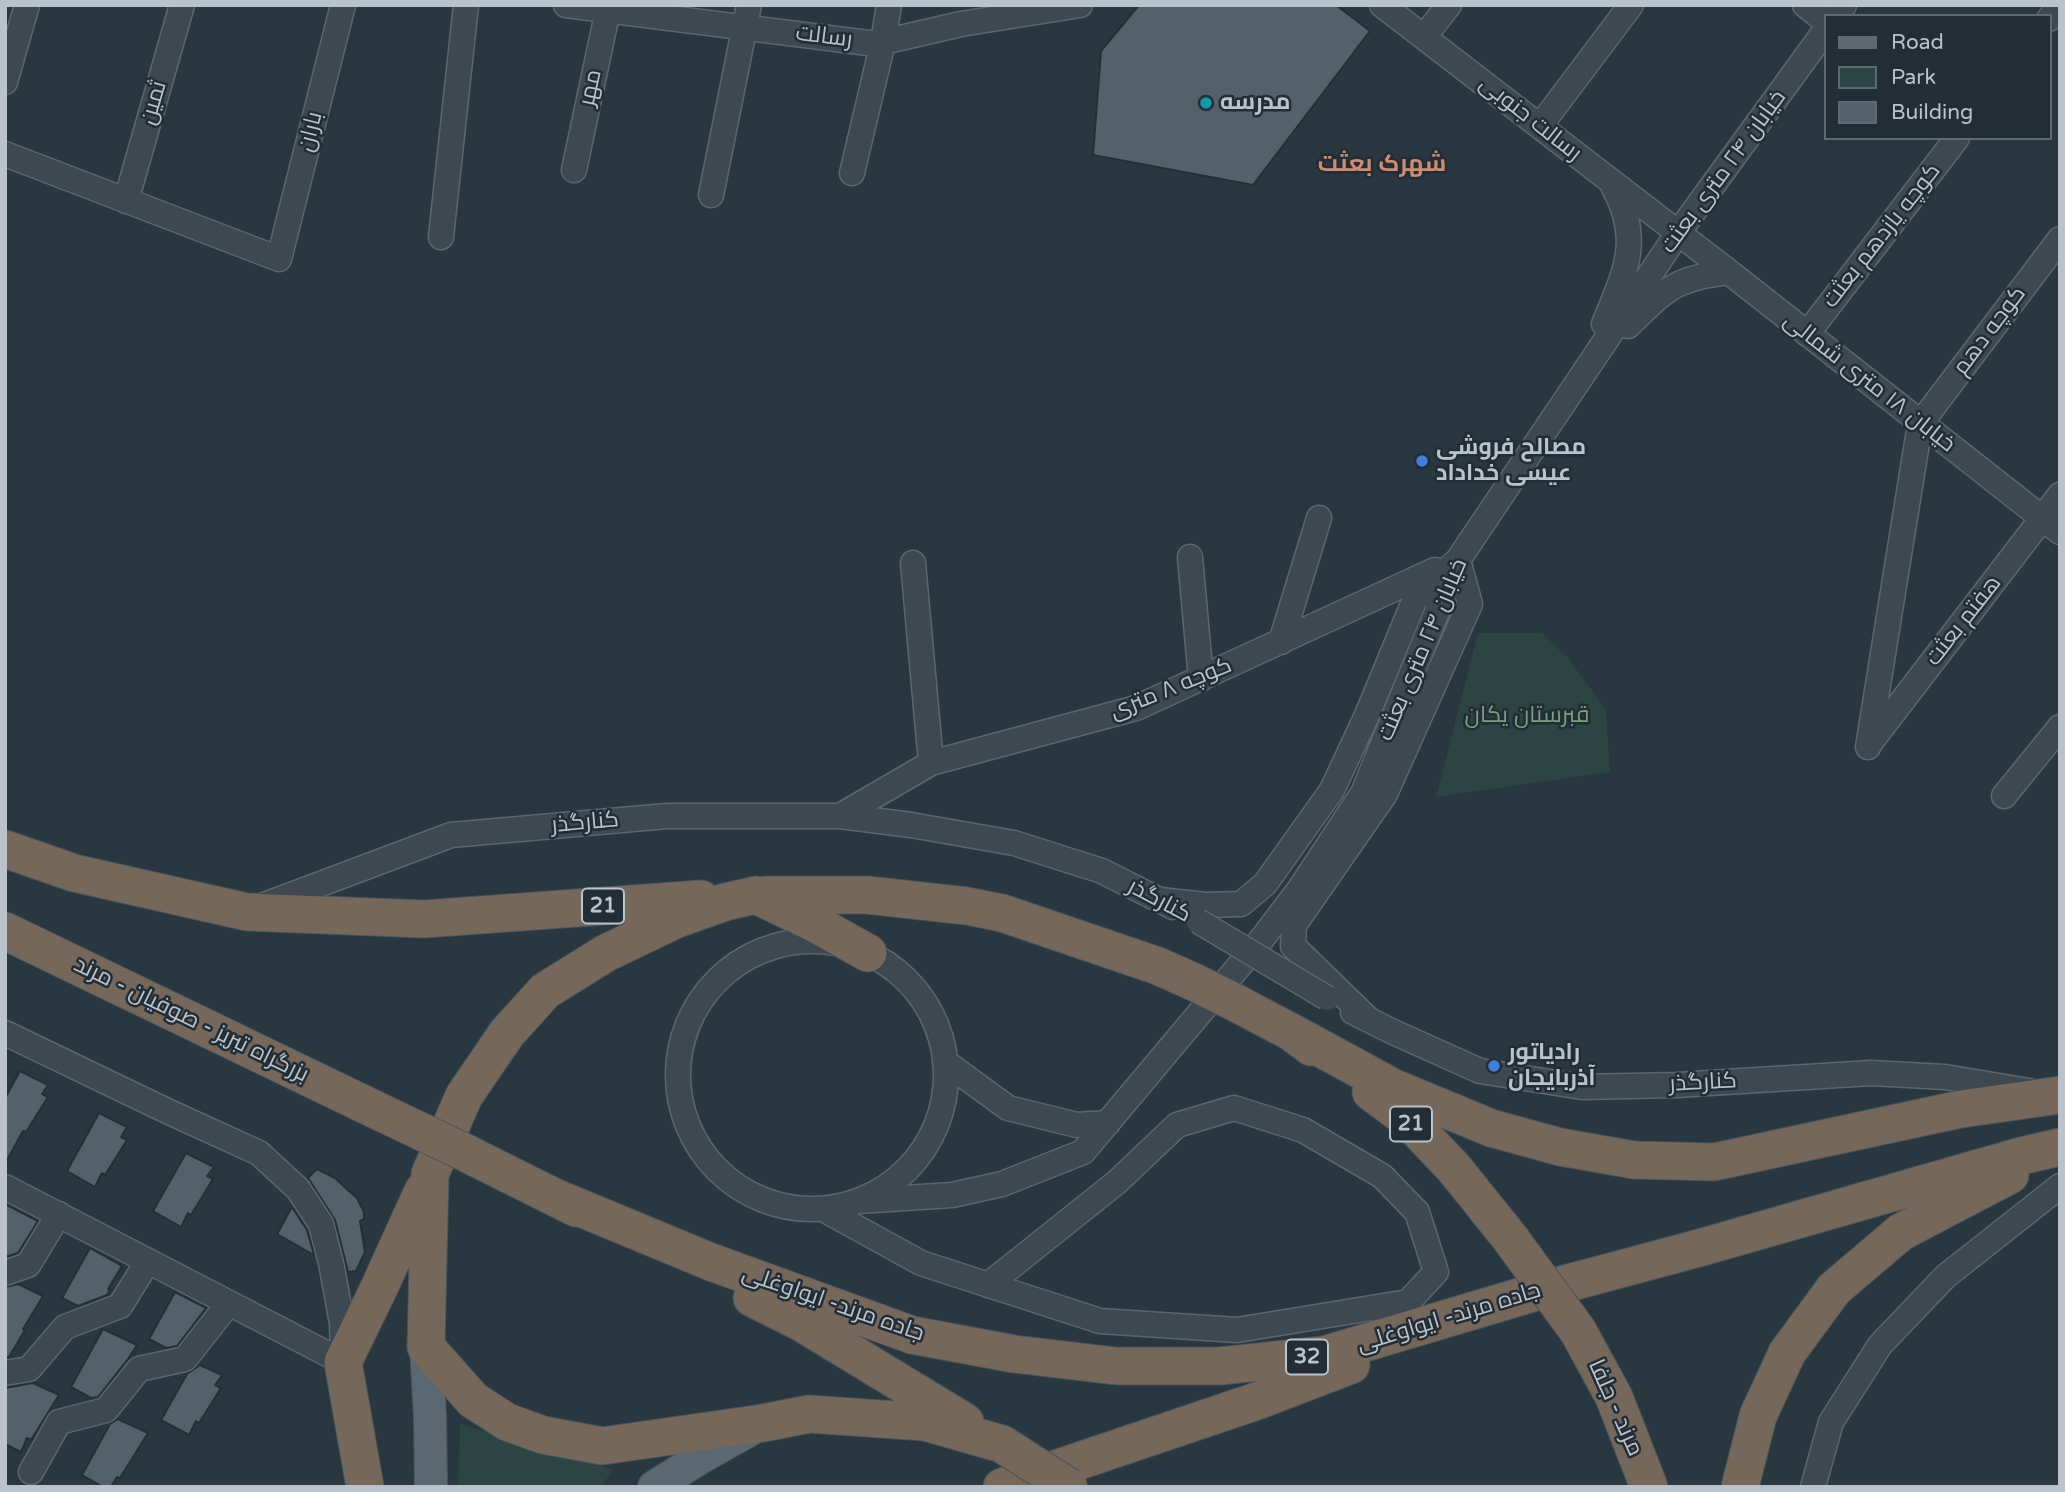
<!DOCTYPE html>
<meta charset="utf-8">
<style>
body{margin:0}
#map{position:relative;width:2065px;height:1492px;overflow:hidden;background:#293741;font-family:"Varela Round",sans-serif}
canvas{display:block}
.frame{position:absolute;inset:0;border:7px solid #bac3cb;pointer-events:none}
.legend{position:absolute;left:1824px;top:14px;width:228px;height:126px;box-sizing:border-box;background:#222d36;border:2px solid #5f6972;margin:0;padding:9px 12px;list-style:none;font-size:21px;color:#bac3cb}
.legend li{display:flex;align-items:center;gap:14px;height:35px}
.legend b{width:35px;border:2px solid #5f6972}
</style>
<div id="map">
<canvas width="2065" height="1492"></canvas>
<div class="frame"></div>
<ul class="legend">
<li><b style="height:9px;background:#5b6871"></b>Road</li>
<li><b style="height:19px;background:#2c4442"></b>Park</li>
<li><b style="height:19px;background:#53616b"></b>Building</li>
</ul>
</div>
<script>
const g = document.querySelector('canvas').getContext('2d');
g.lineJoin = 'round';
function paint(path, color) {
  g.fillStyle = color;
  g.fill(path, 'evenodd');
}
function stroke(path, color, width, dash) {
  g.strokeStyle = color;
  g.lineWidth = width;
  g.lineCap = dash ? 'butt' : 'round';
  g.setLineDash(dash || []);
  g.stroke(path);
}
function write(font, color, halo, rows, align = 'center') {
  g.font = font + ' "Varela Round",Cairo,sans-serif';
  g.lineWidth = 5;
  g.setLineDash([]);
  g.textBaseline = 'middle';
  g.strokeStyle = halo;
  g.fillStyle = color;
  for (const [text, x, y, turn = 0] of rows) {
    g.save();
    g.translate(x, y);
    g.rotate((+turn || 0) * Math.PI / 180);
    g.textAlign = isNaN(turn) ? turn : align;
    if (halo) g.strokeText(text, 0, 0);
    g.fillText(text, 0, 0);
    g.restore();
  }
}
paint(new Path2D(`
 M1478,633H1542L1569,659L1606,710L1610,772L1436,797Z
 M460,1424L613,1470L601,1487H458Z`), '#2c4442');
const building = new Path2D(`
 M1139,5H1336L1370,31L1253,185L1093,155L1101,51Z
 M20,1071L48,1085L42,1094L48,1097L26,1132L23,1131L5,1164V1098Z
 M99,1113L127,1127L121,1137L127,1140L105,1175L102,1173L95,1187L67,1171Z
 M186,1153L214,1167L207,1176L213,1179L191,1215L188,1213L181,1227L153,1211Z
 M317,1169L335,1178L350,1192L357,1198L364,1212V1219L360,1221L365,1252L356,1271L348,1272L335,1220L308,1178Z
 M5,1204L38,1221L18,1253L5,1257Z
 M292,1207L307,1230L314,1255L277,1234Z
 M90,1248L122,1266L108,1289L110,1290L107,1295L78,1306L62,1298Z
 M18,1284L43,1296L23,1329L25,1330L9,1357L5,1358V1287Z
 M175,1292L206,1308L177,1346L166,1348L149,1339Z
 M103,1329L137,1345L128,1359L98,1397L91,1398L71,1387Z
 M200,1365L222,1375L215,1385L221,1388L199,1423L196,1421L189,1435L161,1420L187,1374Z
 M33,1383L59,1395L31,1440L27,1438L21,1452L5,1444V1388Z
 M118,1419L148,1433L120,1478L117,1477L111,1487H103L82,1475L110,1424Z`);
paint(building, '#53616b');
stroke(building, '#242f38', 2);
const minor = new Path2D(`
 M566,5L868,43L883,42L961,24L1080,5
 M1382,5L1729,272L2060,532
 M1805,5L1825,21
 M1836,16L1844,5
 M2049,19L2060,5
 M1424,37L1449,5
 M5,82L27,5
 M1540,126L1631,5
 M5,154L279,259L343,5
 M574,170L609,5
 M852,173L883,42L889,5
 M711,195L749,5
 M126,201L182,5
 M441,237L466,5
 M1604,324C1625,272 1643,240 1613,186
 M1628,326C1666,289 1675,278 1729,272
 M1807,334L1957,138
 M1190,557L1201,679
 M913,563L931,763
 M1281,642L1319,518
 M1870,743L2060,495
 M1868,747L1920,424L2060,239
 M2004,796L2060,727
 M840,816L931,763L1136,708L1435,570
 M1160,900L1206,905L1241,904L1265,884L1332,790L1367,715L1415,599L1458,560L1470,604L1385,794L1294,925L1293,946L1368,1019
 M262,906L451,835L667,816H840L911,825L1014,843L1102,871L1173,907
 M678 1075a134 134 0 1 1 268 0a134 134 0 1 1-268 0Z
 M1353,1012L1391,1031L1480,1071L1582,1087L1677,1085L1871,1073L1945,1077L2029,1091
 M5,1033L167,1111L259,1153L298,1189L321,1224L331,1263L342,1323L343,1362L5,1187
 M945,1062L1008,1108L1077,1125L1108,1123
 M858,1201L952,1195L1002,1184L1083,1152L1261,940L1299,890L1363,793L1458,560L1678,233L1825,31
 M823,1209L921,1263L1100,1321L1237,1330L1408,1302L1436,1272L1417,1212L1382,1176L1303,1130L1234,1108L1177,1125L1117,1182L988,1285
 M5,1273L28,1265L59,1214
 M5,1373L29,1369L65,1327L120,1306L148,1261
 M31,1472L59,1422L106,1410L139,1369L185,1359L229,1303
 M1813,1487L1831,1422L1880,1345L1946,1276L2060,1186`);
const major = new Path2D(`
 M426,1347L430,1417L431,1487
 M654,1487L700,1458L755,1427`);
const highway = new Path2D(`
 M5,849L74,873L247,912L424,919L701,899
 M766,895H867L967,906L1002,913L1158,966L1196,983
 M5,931L376,1110
 M868,953L816,924L756,895L725,902L677,919L606,953L545,991L507,1033L464,1096L430,1174L426,1347L473,1400L507,1422L543,1435L602,1446L763,1423L809,1414L925,1422L1002,1444
 M1236,1003L1291,1032L1311,1047
 M1291,1032L1392,1087L1491,1128L1560,1147L1634,1160L1714,1162L1961,1109L2060,1095
 M1371,1092L1405,1117L1453,1167L1510,1238
 M462,1151L576,1208
 M554,1197L711,1262L912,1335L1014,1354L1116,1366H1220L1324,1355L1546,1289L1699,1248L2021,1156L2060,1147
 M752,1298L802,1323L965,1422
 M1578,1331L1614,1397L1649,1487
 M365,1487L343,1362L379,1288L423,1191
 M1002,1487L1257,1401L1351,1365
 M1740,1487L1758,1416L1787,1353L1834,1289L1901,1232L2010,1175`);
stroke(minor, '#5b666e', 27);
stroke(major, '#4a545d', 34);
stroke(highway, '#48535b', 39);
stroke(minor, '#3d4851', 24);
stroke(major, '#5b6871', 32);
stroke(highway, '#76675b', 37);
const minorBridge = new Path2D(`
 M1198,921L1327,998`);
const highwayBridge = new Path2D(`
 M1196,983L1236,1003
 M376,1110L462,1151
 M1510,1238L1578,1331
 M1002,1444L1069,1487`);
stroke(minorBridge, '#5b666e', 27, []);
stroke(highwayBridge, '#48535b', 39, []);
stroke(minorBridge, '#3d4851', 24);
stroke(highwayBridge, '#76675b', 37);
for (const [x, y, r, color] of [
 [1206,103,7,"#0f9aa8"],
 [1422,461,7,"#3f7fe0"],
 [1494,1066,7,"#3f7fe0"]
]) {
  const dot = new Path2D();
  dot.arc(x, y, r, 0, 2 * Math.PI);
  g.fillStyle = color;
  g.fill(dot);
  stroke(dot, '#222d36', 2.5);
}
for (const [x, y, w] of [
 [603,906,42],
 [1411,1124,42],
 [1307,1357,42]
]) {
  const box = new Path2D();
  box.roundRect(x - w / 2, y - 17.5, w, 35, 5);
  g.fillStyle = '#222d36';
  g.fill(box);
  stroke(box, '#bac3cb', 2);
}
write('bold 21px', '#bac3cb', null, [
 ["21",603,906],
 ["21",1411,1124],
 ["32",1307,1357]
]);
write('23px', '#bac3cb', '#222d36', [
 ["رسالت",824,37,7],
 ["مهر",591,88,-78],
 ["ثمین",154,103,-74],
 ["رسالت جنوبی",1530,119,38],
 ["باران",311,132,-76],
 ["خیابان ۲۴ متری بعثت",1724,172,-54],
 ["کوچه یازدهم بعثت",1882,236,-52],
 ["کوچه دهم",1990,331,-53],
 ["خیابان ۱۸ متری شمالی",1869,383,38],
 ["هفتم بعثت",1964,621,-52],
 ["خیابان ۲۴ متری بعثت",1423,650,-67],
 ["کوچه ۸ متری",1171,689,-22],
 ["کنارگذر",585,823,-5],
 ["کنارگذر",1159,901,28],
 ["بزرگراه تبریز - صوفیان - مرند",191,1020,26],
 ["کنارگذر",1703,1083,-3],
 ["جاده مرند- ایواوغلی",833,1304,19],
 ["جاده مرند- ایواوغلی",1449,1318,-17],
 ["مرند - جلفا",1615,1408,66]
]);
write('bold 23px', '#bac3cb', '#222d36', [
 ["مدرسه",1220,103],
 ["مصالح فروشی",1436,448],
 ["عیسی خداداد",1436,474],
 ["رادیاتور",1508,1053],
 ["آذربایجان",1508,1079]
], 'left');
write('23px', '#7a9f7d', '#222d36', [
 ["قبرستان یکان",1527,716]
]);
write('bold 24px', '#ce8c72', '#222d36', [
 ["شهرک بعثت",1382,165]
]);
</script>
